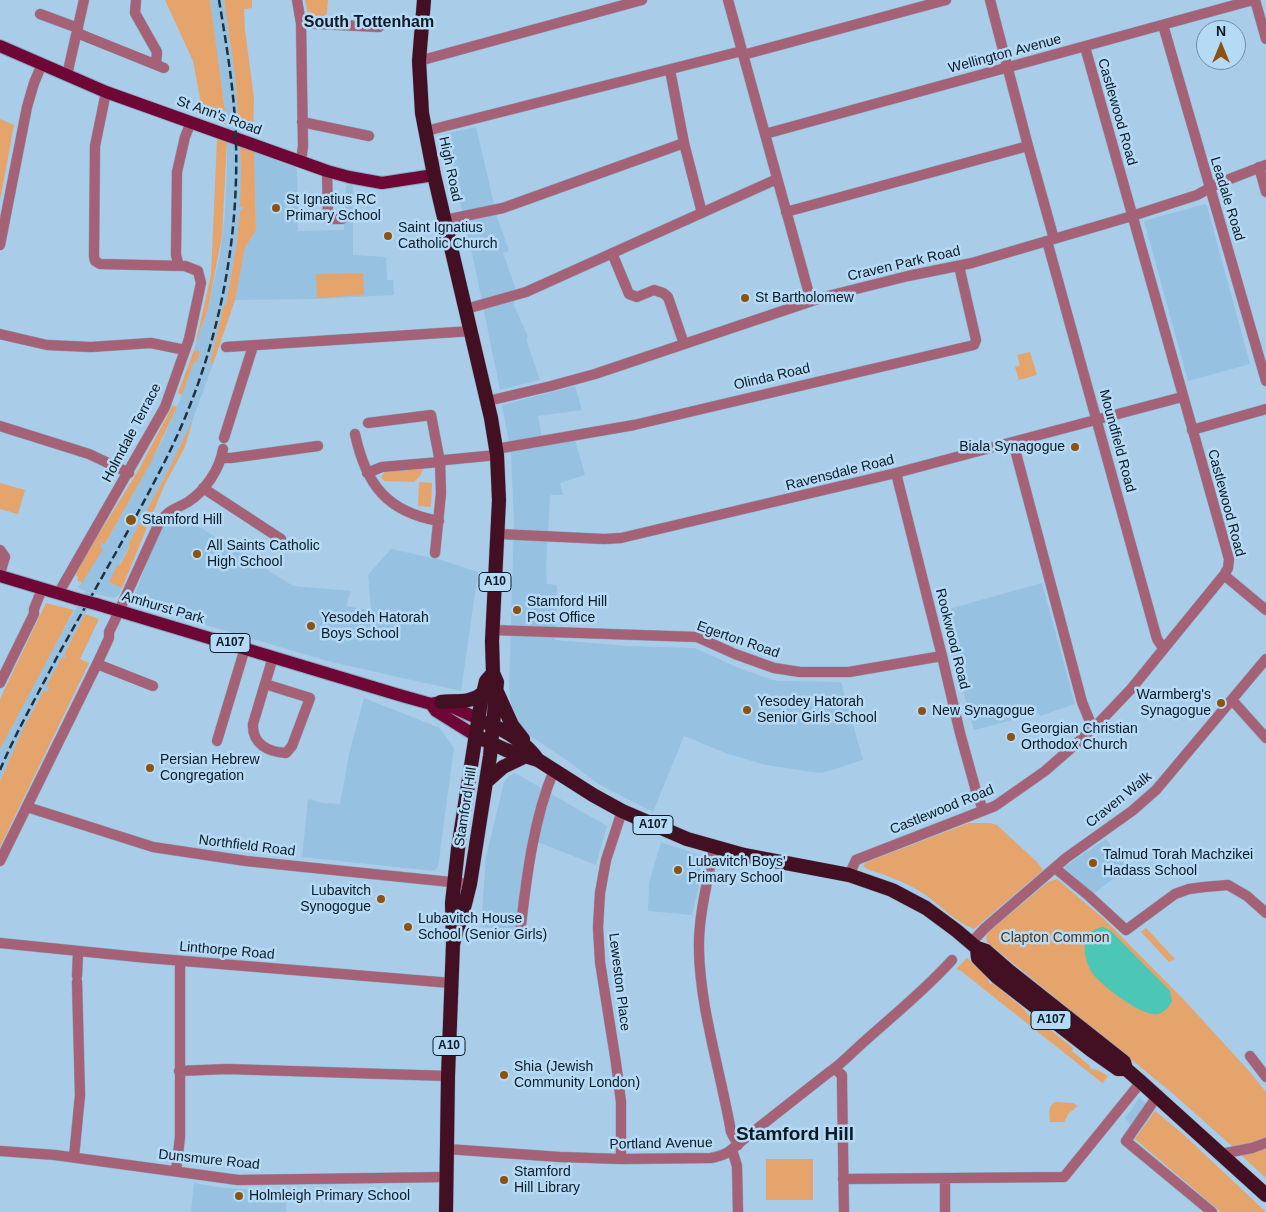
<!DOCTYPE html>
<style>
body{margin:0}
#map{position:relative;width:1266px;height:1212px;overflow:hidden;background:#a9cde9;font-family:Helvetica,sans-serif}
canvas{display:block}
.north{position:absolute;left:1196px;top:20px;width:50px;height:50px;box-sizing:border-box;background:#b5daf6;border:1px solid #718da2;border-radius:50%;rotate:0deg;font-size:14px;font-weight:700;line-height:20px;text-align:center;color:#0c1a24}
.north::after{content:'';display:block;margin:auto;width:18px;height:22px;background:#8d5210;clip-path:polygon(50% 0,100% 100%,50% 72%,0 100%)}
</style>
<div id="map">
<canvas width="1266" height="1212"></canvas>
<div class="north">N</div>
</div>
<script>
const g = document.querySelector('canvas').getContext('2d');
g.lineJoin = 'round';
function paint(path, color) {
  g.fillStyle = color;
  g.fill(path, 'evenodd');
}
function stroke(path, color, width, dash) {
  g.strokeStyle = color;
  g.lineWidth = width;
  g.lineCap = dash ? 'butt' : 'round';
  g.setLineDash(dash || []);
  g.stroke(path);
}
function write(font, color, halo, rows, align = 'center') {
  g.font = font + ' Helvetica,sans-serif';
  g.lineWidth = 5;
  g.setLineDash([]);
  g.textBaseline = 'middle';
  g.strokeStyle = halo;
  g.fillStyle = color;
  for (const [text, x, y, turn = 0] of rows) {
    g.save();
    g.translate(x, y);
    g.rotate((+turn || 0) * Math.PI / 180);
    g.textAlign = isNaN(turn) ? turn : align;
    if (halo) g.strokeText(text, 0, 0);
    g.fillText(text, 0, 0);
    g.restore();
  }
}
paint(new Path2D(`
 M210,0H224L235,75L241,159V207H243V210H240L237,241L226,305H224L210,363L213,364L193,419L180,448L128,545L130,546L109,582L122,588L119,595L114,598L96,594L64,653L66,655L65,658L62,657L46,686L49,688L47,692L44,690L32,711L0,781V749L45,663L86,591L78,588L102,549L99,547L102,542L106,543L162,441L182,395L194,360L197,361L200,353L194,350L208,309L220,254L225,213L227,167V125Z
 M476,127L497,217L509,251L503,253L515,287L514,305L528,337L526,339L540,380L500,390L474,262L444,134Z
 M254,152L297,168L298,231L344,230L346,184L353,186V255L386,257L387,280H393L394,295L316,299L235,300L245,248L256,230Z
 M1205,204L1207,206L1250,364L1188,381L1144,221Z
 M575,386L582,410L538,416L542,439L573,433L585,475L560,483L563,495H551L550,497L546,565L547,584L557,585L555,640L628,646L695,648L741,669L777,681L841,682L863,760L822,773L805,771L766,765L728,754L684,736L653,812L600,785L565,759L529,735L519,724L511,704L509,688L514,522L511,453L502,405Z
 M179,514L293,586L351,591L346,606L356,608L371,610L368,575L391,549L441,560L478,572L461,691L331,662L138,605L134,596L161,527L168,519Z
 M1042,583L1075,704L1040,716L1039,713L974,730L941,611Z
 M364,698L440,728L454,748L438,867L434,871L302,857L308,799L323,803L340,804L349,754Z
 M515,773L607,826L596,865L540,843L531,844L524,877L517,929L481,927L486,857L504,782L509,776Z
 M1106,839L1128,868L1093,894L1064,867Z
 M661,842L706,857L692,915L648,911L649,883Z
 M1139,1098L1147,1104L1132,1126L1125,1118Z
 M194,1183L224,1188L266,1190H286V1212H191Z`), '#96c1e1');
paint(new Path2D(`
 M165,0H210L227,125L196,113L200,98L193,61Z
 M224,0H252V8L244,9L245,30L254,98L253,134L239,129L235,75Z
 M305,0H328L327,13L324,17L311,16L308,14Z
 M0,119L14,125L0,201Z
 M217,139L227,142L222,236L208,309L195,346L211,275Z
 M240,146L254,152L256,230L245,248L235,300L213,364L210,363L224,305H226L237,241L240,210H243V207H240L241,170Z
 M363,273L364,295L317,298L316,274Z
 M194,350L200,352L197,362L194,361L182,395L178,393Z
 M1030,352L1037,375L1019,380L1015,367L1020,365L1017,355Z
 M173,405L177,407L151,462L105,544L102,542L100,547L103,549L82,583L77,580L78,577L74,574L138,471Z
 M193,419L185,447L164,486L122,588L109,582L118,564L120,565L130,546L128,545L170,467Z
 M423,469L420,476L414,482L384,481L381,477L385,472Z
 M419,482L432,483L431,507L418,506Z
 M0,483L25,490L18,514L0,509Z
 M46,603L74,610L0,749V699Z
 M85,614L99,619L80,659L89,663L0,847V781L23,729L44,690L47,692L49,688L46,686L62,657L65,658L66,655L64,654Z
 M969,823H990L997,825L1038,863L1043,870L974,929C957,923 942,907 927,896C909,883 888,876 867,869L863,866L867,862Z
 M1057,879L1104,919L1120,935L1186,1002L1249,1071L1266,1092V1138L1239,1148L1232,1146L1171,1092L987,942L986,936L989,932L1048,882Z
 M1146,928L1175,959L1169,962L1141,932Z
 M967,958L986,976L990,984L993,983L1024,1009L1029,1016L1032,1015L1073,1048L1072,1051L1089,1065L1091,1069L1098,1070L1108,1076L1102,1084L1101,1082L961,971L956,969Z
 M1056,1102L1073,1103L1078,1106L1069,1113L1064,1122H1050C1050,1114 1047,1105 1056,1102Z
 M1155,1111L1183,1134L1266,1212H1221L1135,1139Z
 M1266,1147V1178L1241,1155Z
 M766,1159H813V1200H766Z`), '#e4a46b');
paint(new Path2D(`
 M1103,927L1111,931L1170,991L1172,1001C1170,1006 1164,1013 1158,1014C1142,1017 1103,987 1093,974C1082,958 1079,931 1103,927Z`), '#4cc7b5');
const minor = new Path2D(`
 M136,0L135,13L157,52L156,65
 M297,0L301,23L303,146L301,162
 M728,0L811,301
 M990,0L1028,146L1054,239
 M1255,0L1266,39
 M40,14L78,28
 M301,23L379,27
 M1163,25L1266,381
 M77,33L164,68
 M743,55L946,0
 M419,61L642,0
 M670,70L684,143L702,213
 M67,75L84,0
 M302,122L369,136
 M426,131L742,51
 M765,134L1253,0
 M1259,167L1266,192
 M327,171L328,219H342
 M786,212L1028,146
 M445,220L503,208L684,143
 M1047,241L1157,639L1163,648
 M0,245L27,107L34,83L42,64
 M612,253L629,294L637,297L654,290L663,293L668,297L684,344
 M179,266L176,255L177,172L185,137L191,122
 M466,309L526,292L777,179
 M0,334L47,345L91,347L151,343L185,350
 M226,347L472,331
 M488,401L551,386L595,374L824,297L908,276L972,263L1132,216L1197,195L1217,184L1266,165
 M368,423L431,415L440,462L445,460L497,455
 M0,426L89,454L129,473
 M1192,430L1266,409
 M355,434C366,485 387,512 439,521
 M224,438L253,346
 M1013,442L1082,702L1093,729
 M496,449L634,425L974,345L976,340L959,266
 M221,458H231L318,446
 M367,473L382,467L440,462L441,493L435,553
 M896,473L942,656L960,733L976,791L983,810
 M203,488L281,539
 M499,534L604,539L621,538L896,473L1182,397
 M0,550L5,557L0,573
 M1224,575L1266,610
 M58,594L165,407L189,339L201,283L198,271L185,266L100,264L95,261L94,256L95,146L106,92
 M492,630L697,637L735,654L774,668L800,672H849L942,656
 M97,664L153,686
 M0,683L34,614V609L42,589
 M265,684L310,698L292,746L286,753C268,752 252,744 253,724L273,657
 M1232,700L1266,738
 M217,741L245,648
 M27,807L153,847L246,861L470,884
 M714,847C708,881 698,916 699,950C700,1009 721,1073 731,1132L738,1145
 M0,861L97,664L109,638V632L114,622L159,523C169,509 174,510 188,502C205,491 220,469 223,449
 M1055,868L1089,896L1126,930L1175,894L1189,889L1204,887L1228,885L1247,896L1266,913
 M849,875L856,860L995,806L1045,771L1093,729L1131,689L1224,575L1228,568L1229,559L1085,47
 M521,925C527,873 534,818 554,770
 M0,943L148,958L451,983
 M971,943L985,928L1066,858L1132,811L1156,790L1266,659
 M77,976L78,952
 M1250,1056L1266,1077
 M835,1069L842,1075V1083L844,1212
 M179,1071L227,1069L448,1076
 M1158,1095L1126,1141L1212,1212
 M447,1149L560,1157L621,1159L711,1158C728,1155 731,1150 744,1139L828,1073C842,1064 853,1051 866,1040C895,1014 926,989 952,960
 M732,1150L737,1166L738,1212
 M0,1151L55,1155L238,1180L447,1177
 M1221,1154L1252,1148L1266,1143
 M74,1157L80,1095L77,982
 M621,1159V1102L616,1063L600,962L598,927L600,893L606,860L622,811
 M176,1171L180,1137V961
 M945,1178V1212
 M843,1179L1064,1177L1141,1082`);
const major = new Path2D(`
 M0,46L106,92L327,171L349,177L382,183L434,175
 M0,576L77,599
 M96,604L399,695L431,704L441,702L479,719
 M431,704L436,711L476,736`);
const highway = new Path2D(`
 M424,0L419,61L422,113L434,175L491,418L497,455L499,500L492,641L493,673L497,682L490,756L470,884L465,904L453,944
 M497,692L512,725L523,739
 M441,702C456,700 470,704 483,693
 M487,723C507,731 526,743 538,760
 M476,736L506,750L538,760L593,795L622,811L687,839L744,855L849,875L892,890L926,908L957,931L977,948L986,951L1009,971L1124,1062L1126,1069
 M486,782L503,767L526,756
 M977,948L978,958L997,977L1091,1050L1118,1069H1126L1141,1082L1266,1195
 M446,1212L448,1076L453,944L452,903L458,849L481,702L486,681L493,673`);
stroke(minor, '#8aa9c2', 11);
stroke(major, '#8aa9c2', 14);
stroke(highway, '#8aa9c2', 15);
stroke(minor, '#a56276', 10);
stroke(major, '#6e0736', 12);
stroke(highway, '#431023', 14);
stroke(new Path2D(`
 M0,770C16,732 37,696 56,659C92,594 130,530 164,463C214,365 239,254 236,144C235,95 227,48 219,0`), '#20313d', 2.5, [8, 4]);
const majorBridge = new Path2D(`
 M77,599L96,604`);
stroke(majorBridge, '#8aa9c2', 14, []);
stroke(majorBridge, '#6e0736', 12);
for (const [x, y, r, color] of [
 [276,208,5,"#8d5210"],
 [388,236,5,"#8d5210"],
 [745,298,5,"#8d5210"],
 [1075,447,5,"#8d5210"],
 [131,520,6,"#8d5210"],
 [197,554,5,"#8d5210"],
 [517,610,5,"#8d5210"],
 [311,626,5,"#8d5210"],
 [1221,703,5,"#8d5210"],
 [747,710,5,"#8d5210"],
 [922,711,5,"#8d5210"],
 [1011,737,5,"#8d5210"],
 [150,768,5,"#8d5210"],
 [1093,863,5,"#8d5210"],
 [678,870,5,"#8d5210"],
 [381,899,5,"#8d5210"],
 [408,927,5,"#8d5210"],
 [504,1075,5,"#8d5210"],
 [504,1180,5,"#8d5210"],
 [239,1196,5,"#8d5210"]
]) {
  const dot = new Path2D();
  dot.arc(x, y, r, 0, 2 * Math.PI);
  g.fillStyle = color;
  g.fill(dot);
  stroke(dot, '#b5daf6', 2);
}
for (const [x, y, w] of [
 [495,582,32],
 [230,643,40],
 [653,825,40],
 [1051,1020,40],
 [449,1046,32]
]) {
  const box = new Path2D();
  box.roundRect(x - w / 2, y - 9.5, w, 19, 4);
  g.fillStyle = '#b5daf6';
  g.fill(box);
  stroke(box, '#0c1a24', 1);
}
write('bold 12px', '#0c1a24', null, [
 ["A10",495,582],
 ["A107",230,643],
 ["A107",653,825],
 ["A107",1051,1020],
 ["A10",449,1046]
]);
write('14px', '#0c1a24', '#b5daf6', [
 ["Wellington Avenue",1005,54,-15],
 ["Castlewood Road",1117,112,74],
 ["St Ann's Road",219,116,20],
 ["High Road",450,169,78],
 ["Leadale Road",1227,199,73],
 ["Craven Park Road",904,264,-13],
 ["Olinda Road",772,377,-13],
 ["Holmdale Terrace",132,433,-62],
 ["Moundfield Road",1117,441,75],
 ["Ravensdale Road",840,473,-14],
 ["Castlewood Road",1226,503,75],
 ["Amhurst Park",163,608,16],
 ["Rookwood Road",952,639,76],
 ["Egerton Road",738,640,19],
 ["Craven Walk",1119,800,-39],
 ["Stamford Hill",466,807,-81],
 ["Castlewood Road",942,810,-22],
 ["Northfield Road",247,846,7],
 ["Linthorpe Road",227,951,5],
 ["Leweston Place",619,982,83],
 ["Portland Avenue",661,1144,-1],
 ["Dunsmure Road",209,1160,6]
]);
write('14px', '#0c1a24', '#b5daf6', [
 ["St Ignatius RC",286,200],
 ["Primary School",286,216],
 ["Saint Ignatius",398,228],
 ["Catholic Church",398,244],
 ["St Bartholomew",755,298],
 ["Biala Synagogue",1065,447,"right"],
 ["Stamford Hill",142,520],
 ["All Saints Catholic",207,546],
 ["High School",207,562],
 ["Stamford Hill",527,602],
 ["Post Office",527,618],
 ["Yesodeh Hatorah",321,618],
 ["Boys School",321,634],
 ["Warmberg's",1211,695,"right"],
 ["Synagogue",1211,711,"right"],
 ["Yesodey Hatorah",757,702],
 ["Senior Girls School",757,718],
 ["New Synagogue",932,711],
 ["Georgian Christian",1021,729],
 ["Orthodox Church",1021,745],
 ["Persian Hebrew",160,760],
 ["Congregation",160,776],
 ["Talmud Torah Machzikei",1103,855],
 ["Hadass School",1103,871],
 ["Lubavitch Boys'",688,862],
 ["Primary School",688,878],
 ["Lubavitch",371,891,"right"],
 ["Synogogue",371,907,"right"],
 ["Lubavitch House",418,919],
 ["School (Senior Girls)",418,935],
 ["Shia (Jewish",514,1067],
 ["Community London)",514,1083],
 ["Stamford",514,1172],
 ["Hill Library",514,1188],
 ["Holmleigh Primary School",249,1196]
], 'left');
write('14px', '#553211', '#b5daf6', [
 ["Clapton Common",1055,938]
]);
write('bold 16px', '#0c1a24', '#b5daf6', [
 ["South Tottenham",369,23]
]);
write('bold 19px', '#0c1a24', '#b5daf6', [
 ["Stamford Hill",795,1135]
]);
</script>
